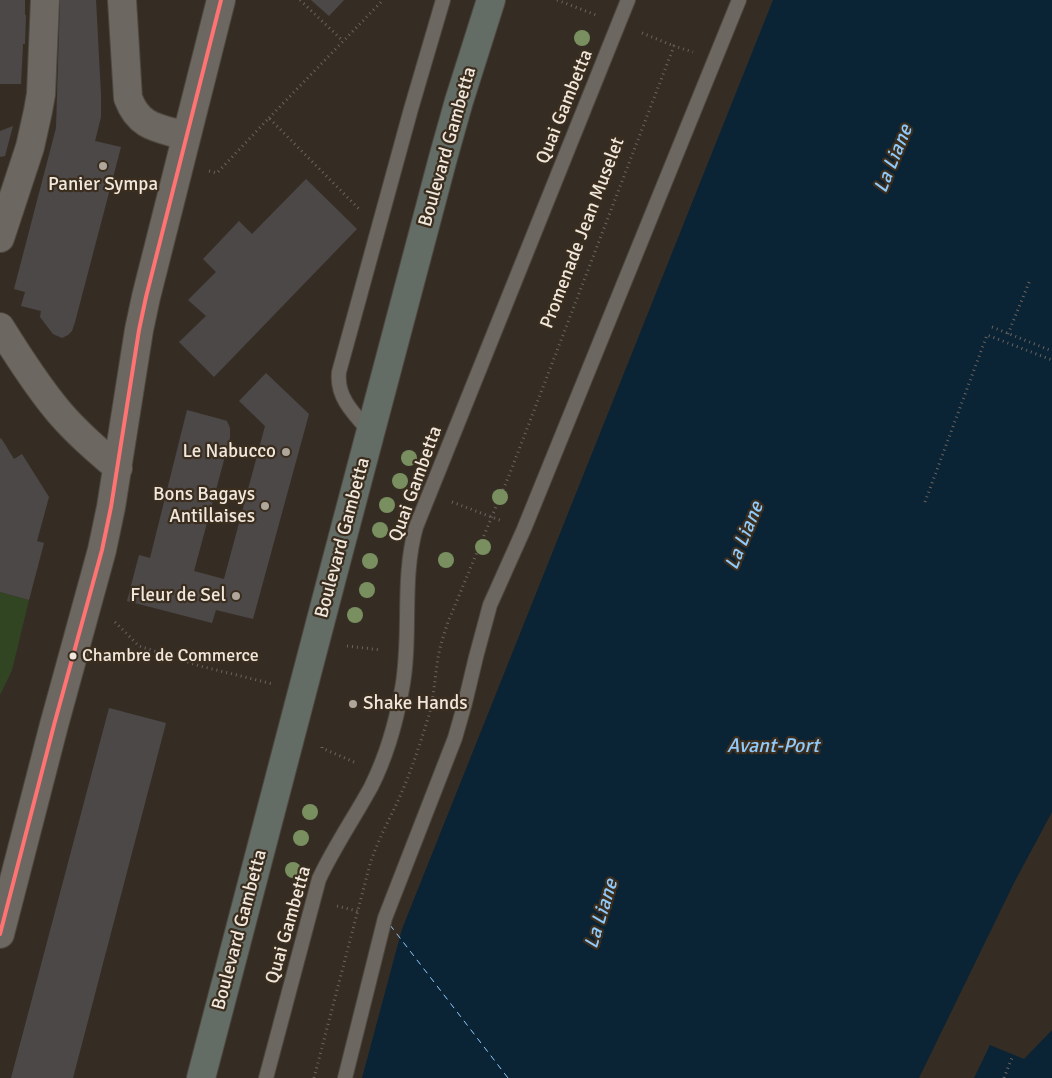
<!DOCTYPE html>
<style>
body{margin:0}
canvas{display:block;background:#352d24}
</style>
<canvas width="1052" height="1078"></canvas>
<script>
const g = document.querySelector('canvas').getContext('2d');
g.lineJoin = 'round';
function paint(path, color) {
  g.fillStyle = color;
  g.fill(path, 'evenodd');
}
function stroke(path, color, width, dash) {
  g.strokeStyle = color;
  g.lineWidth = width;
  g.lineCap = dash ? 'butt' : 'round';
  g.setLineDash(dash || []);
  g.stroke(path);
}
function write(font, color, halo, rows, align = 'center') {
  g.font = font + ' Signika,sans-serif';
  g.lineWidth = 4.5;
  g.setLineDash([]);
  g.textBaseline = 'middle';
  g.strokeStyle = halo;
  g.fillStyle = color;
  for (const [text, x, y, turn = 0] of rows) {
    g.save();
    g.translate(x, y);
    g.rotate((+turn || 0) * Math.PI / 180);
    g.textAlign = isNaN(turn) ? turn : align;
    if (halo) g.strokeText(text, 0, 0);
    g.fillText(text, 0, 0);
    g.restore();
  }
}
paint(new Path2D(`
 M0,592L29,600L12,670L0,695Z`), '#324522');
paint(new Path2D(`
 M773,0H1052V812L1014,883L919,1078H362L402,929Z
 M1052,1030V1078H974L990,1045L1024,1059Z`), '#0a2335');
stroke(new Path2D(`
 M390,925L508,1078`), '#8fcafb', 1, [6, 5]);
paint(new Path2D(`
 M0,0H25V15H26L25,44H23L21,84H0Z
 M60,0H96L101,95V117L95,141L121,147L75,322L72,331L68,335L62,338L53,334L40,317L41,311L21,306L25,292L14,289L56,128Z
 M311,0H344L329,16Z
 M13,126L5,156L0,157V131Z
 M306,179L357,229L214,377L179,342L206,316L188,300L216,272L203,259L239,221L252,234Z
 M266,373L309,414L253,619L216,610L212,623L127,601L139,555L150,558L187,410L224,420L227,421L230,428V438L194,571L224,579L265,426L239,401Z
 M1,438L14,459L22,454L49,497L37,541L44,543L29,600L0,592V439Z
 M109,708L166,723L73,1078H11Z`), '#4c4848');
const lane = new Path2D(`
 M371,433C355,415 336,398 339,372L411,109L443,0
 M266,1078L319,879C334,847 354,818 371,787C386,757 396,723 402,689C412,636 401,580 416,527L628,0
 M345,1078L385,918L455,738L465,703L476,657L490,605L524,529L739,0`);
const street = new Path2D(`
 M122,0L128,98C139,128 159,128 186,136
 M0,238L30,147L38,111L41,94L45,0
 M0,327C18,356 37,386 59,412C77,433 97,450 118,468
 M0,934L54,725L102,550L111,507L139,330L146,297L221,0`);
const primary = new Path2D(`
 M201,1078L334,570L443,158L459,101L491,0`);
stroke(lane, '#4e4840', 16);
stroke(street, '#4e4840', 30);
stroke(primary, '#4e4840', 30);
stroke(new Path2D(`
 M300,0L343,41
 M557,0L596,15
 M642,33L674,46
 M269,118L383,0
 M209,171L217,173L269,118L359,209
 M992,327L1052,351
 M1008,334L1030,280
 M452,502L502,521
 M925,502L987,335L1052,360
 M115,622L139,646L200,666L273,684
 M347,646L381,650
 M322,747V748L356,763
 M337,906L361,912
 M314,1078L370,864C378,839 391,817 401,794C412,769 421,741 429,715C434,696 435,677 438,658C440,646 444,634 448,622L510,473L674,46L693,52
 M1004,1078L1013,1055`), '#6a645f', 3, [1, 4]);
stroke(lane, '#6c6760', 14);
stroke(street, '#6c6760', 28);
stroke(primary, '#646c66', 28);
stroke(new Path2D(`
 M0,934L54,725L102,550L111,507L139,330L146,297L221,0`), '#ff7373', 4);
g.fillStyle = '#798f60';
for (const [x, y] of [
 [582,38],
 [409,458],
 [400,481],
 [500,497],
 [387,505],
 [380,530],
 [483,547],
 [446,560],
 [370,561],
 [367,590],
 [355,615],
 [310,812],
 [301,838],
 [293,870]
]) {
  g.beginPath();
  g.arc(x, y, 8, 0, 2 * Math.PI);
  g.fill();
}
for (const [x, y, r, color] of [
 [103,166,5,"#afa69c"],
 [286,452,5,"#afa69c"],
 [265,506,5,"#afa69c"],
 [236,596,5,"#afa69c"],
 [73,656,4.5,"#f0e7dd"],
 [353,704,5,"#afa69c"]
]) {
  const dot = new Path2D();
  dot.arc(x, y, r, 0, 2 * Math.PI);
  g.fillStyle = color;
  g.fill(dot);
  stroke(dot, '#3b2e1e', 2);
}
write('18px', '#f0e7dd', '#3b2e1e', [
 ["Chambre de Commerce",82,656]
], 'left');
write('19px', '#f0e7dd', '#3b2e1e', [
 ["Quai Gambetta",565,107,-68],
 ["Boulevard Gambetta",448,147,-74],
 ["Promenade Jean Muselet",583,233,-69],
 ["Quai Gambetta",416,484,-70],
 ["Boulevard Gambetta",343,538,-75],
 ["Quai Gambetta",289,925,-74],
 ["Boulevard Gambetta",240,930,-75]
]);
write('19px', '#f0e7dd', '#3b2e1e', [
 ["Panier Sympa",103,185,"center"],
 ["Le Nabucco",276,452],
 ["Bons Bagays",255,495],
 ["Antillaises",255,517],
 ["Fleur de Sel",226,596],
 ["Shake Hands",363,704,"left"]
], 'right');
write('italic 20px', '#8fcafb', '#3b2e1e', [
 ["La Liane",894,159,-68],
 ["La Liane",745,536,-68],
 ["Avant-Port",773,747],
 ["La Liane",602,914,-73]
]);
</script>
